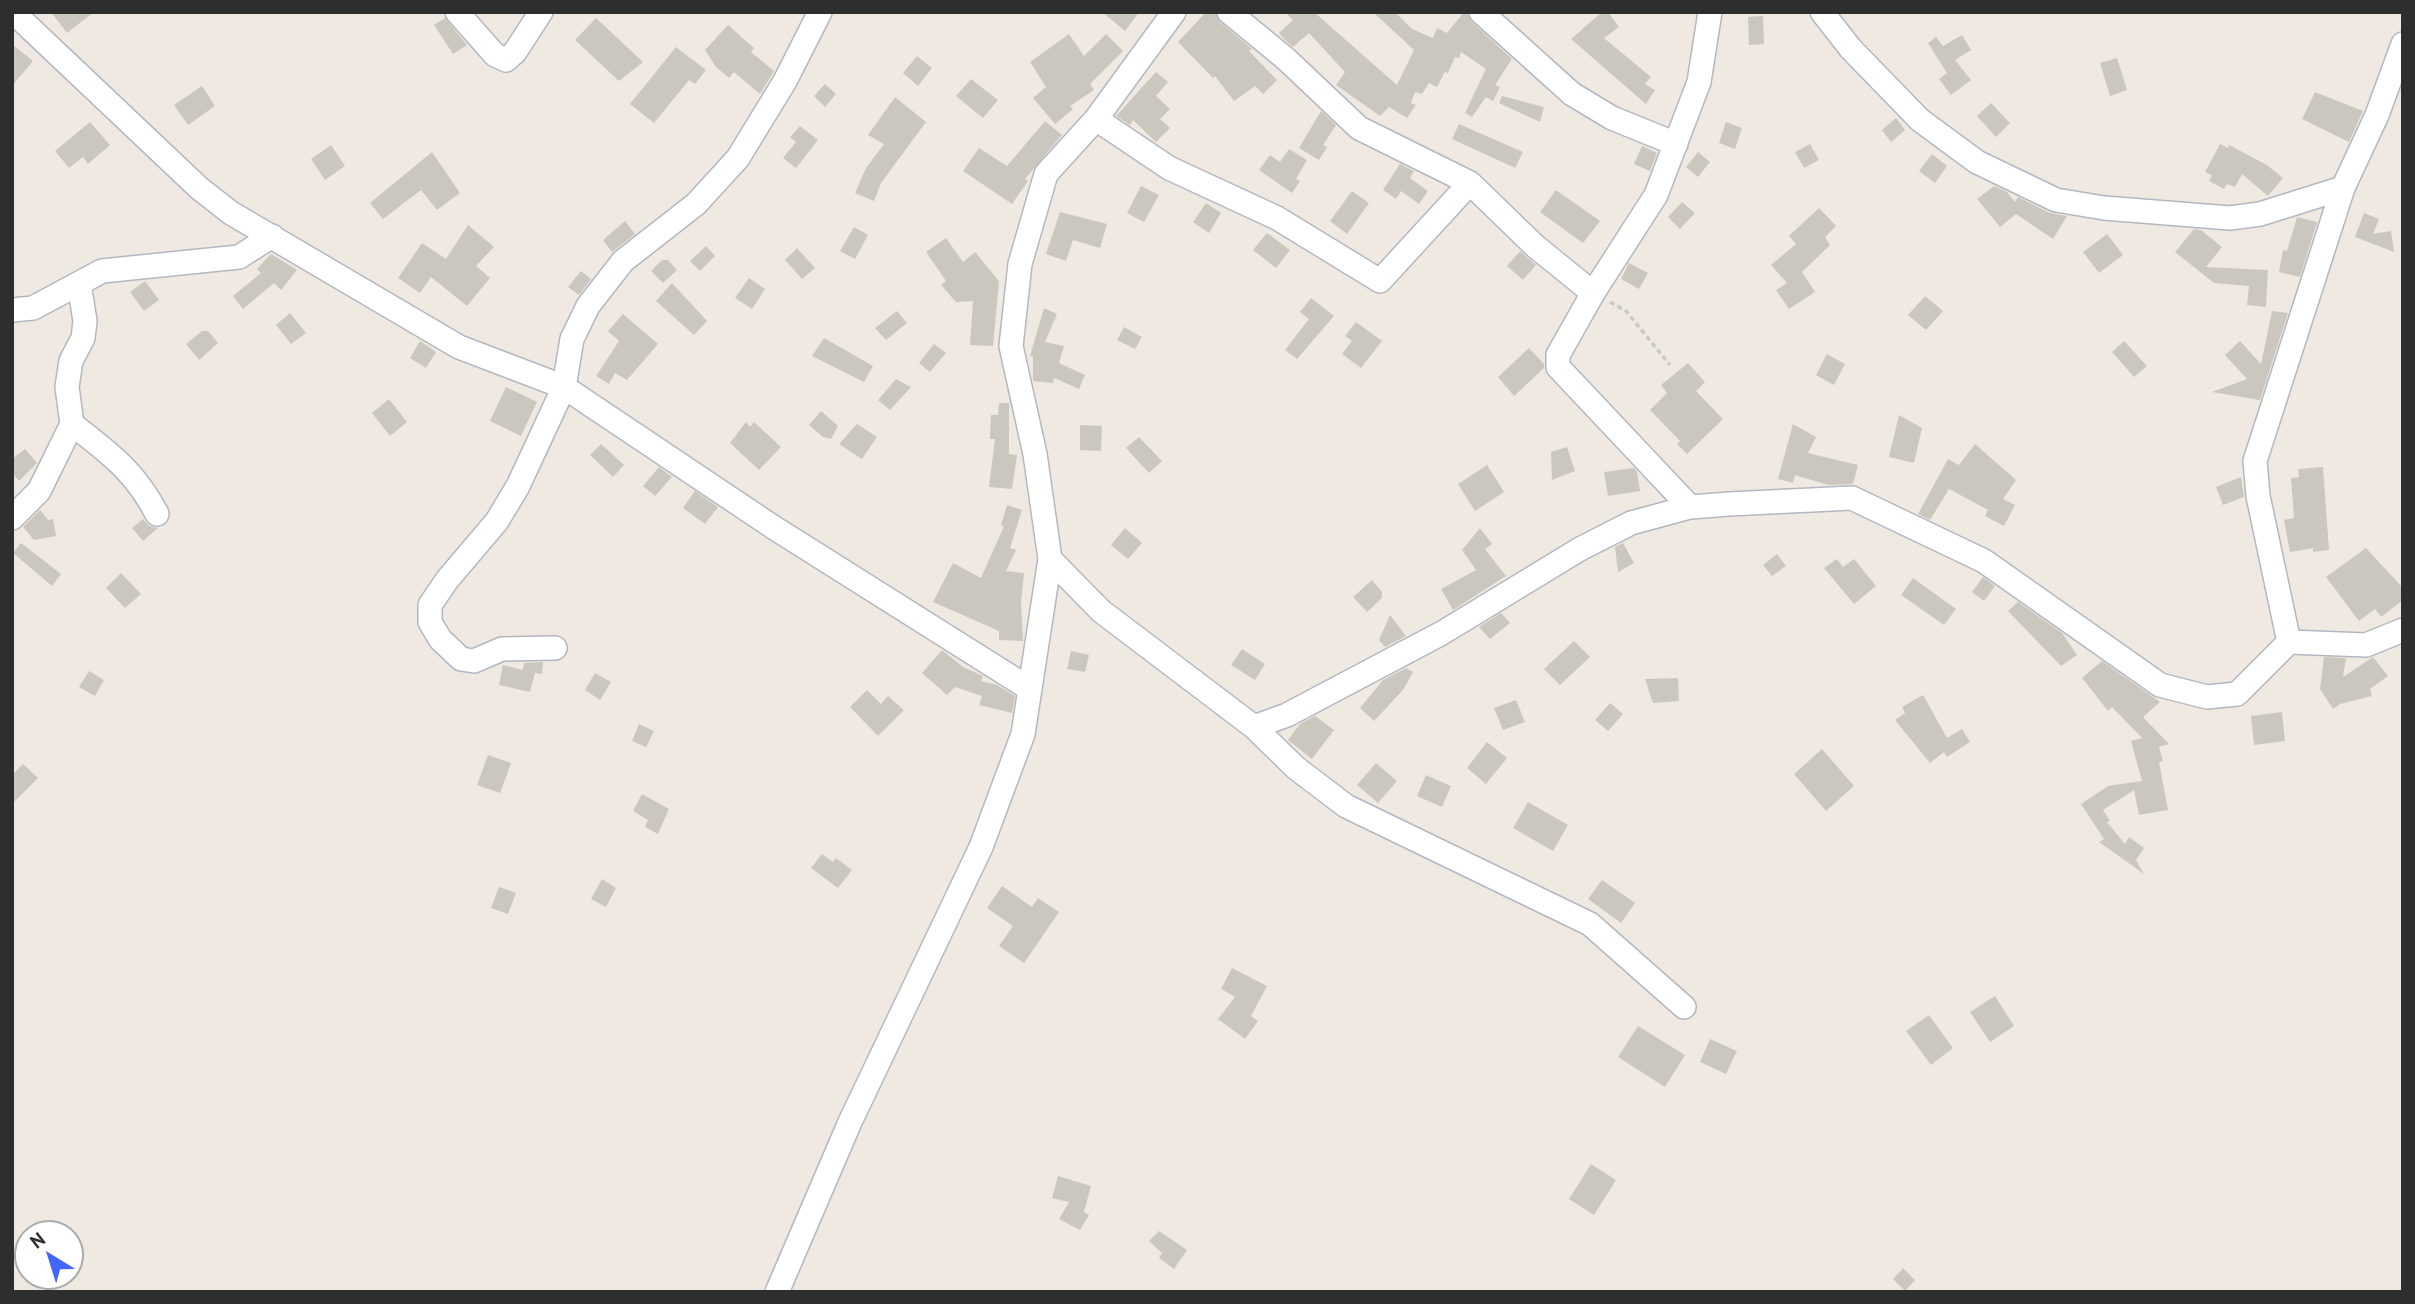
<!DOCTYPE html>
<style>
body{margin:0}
#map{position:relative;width:2415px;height:1304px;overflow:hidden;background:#efe9e1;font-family:"PT Sans",sans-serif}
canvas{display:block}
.frame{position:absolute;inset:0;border:14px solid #2e2e2e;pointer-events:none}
.north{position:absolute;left:14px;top:1220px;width:70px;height:70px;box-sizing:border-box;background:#fff;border:2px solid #ababab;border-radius:50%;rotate:322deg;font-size:19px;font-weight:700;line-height:28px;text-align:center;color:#2e2e2e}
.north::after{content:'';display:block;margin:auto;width:24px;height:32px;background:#4264fb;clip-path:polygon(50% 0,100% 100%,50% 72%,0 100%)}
</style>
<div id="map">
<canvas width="2415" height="1304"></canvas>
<div class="frame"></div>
<div class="north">N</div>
</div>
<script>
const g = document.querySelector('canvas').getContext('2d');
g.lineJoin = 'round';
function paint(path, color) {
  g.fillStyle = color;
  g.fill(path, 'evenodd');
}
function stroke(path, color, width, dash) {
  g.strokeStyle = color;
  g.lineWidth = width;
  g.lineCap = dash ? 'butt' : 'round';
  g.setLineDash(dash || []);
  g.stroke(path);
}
paint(new Path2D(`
 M51,12H94L67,33Z
 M1102,12H1139L1125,31Z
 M1206,12H1215L1220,22L1252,49L1249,51L1277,80L1263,94L1255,86L1234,101L1215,76L1213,78L1178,42Z
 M1285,12H1314L1397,85L1414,50L1373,12H1395L1412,29L1433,38L1437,28L1447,33L1464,12H1467L1472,22L1512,59L1495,85L1500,87L1493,101L1486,97L1472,117L1465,113L1486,69L1461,52L1459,58L1455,57L1448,73L1445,72L1437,87L1429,83L1422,94L1415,92L1411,103L1416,105L1407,118L1389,107L1380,116L1336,85L1345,72L1309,33L1293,47L1285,40L1279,33L1293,20Z
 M1602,12H1608L1619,27L1604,38L1651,77L1645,84L1655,90L1646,104L1571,39Z
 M1763,16L1764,44L1749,45L1748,17Z
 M445,18L467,45L453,54L434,25Z
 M596,18L643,62L619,81L575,40Z
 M728,25L754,48L751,52L774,71L760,94L734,72L729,78L716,67L705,50Z
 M1069,34L1084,56L1106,34L1123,51L1090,84L1094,90L1070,106L1073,109L1055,124L1033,98L1046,87L1030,62Z
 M1962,35L1971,50L1955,60L1971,80L1951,95L1939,79L1947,73L1928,43L1936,37L1943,46Z
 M12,44L33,61L12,86Z
 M676,47L706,70L695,84L689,80L654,123L630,104Z
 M917,56L932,68L918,86L903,73Z
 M2117,58L2127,90L2110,96L2100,63Z
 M1156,72L1168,82L1156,96L1170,109L1160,119L1170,128L1156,142L1133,120L1130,125L1116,116Z
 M971,79L998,100L983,118L956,96Z
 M825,84L836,94L825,107L814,96Z
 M202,86L215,106L188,125L174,105Z
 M2315,92L2363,111L2349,142L2302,119Z
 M1502,96L1544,107L1540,122L1499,103Z
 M895,97L926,122L881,183L874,201L855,193L866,168L884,144L868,135Z
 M1991,103L2010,123L1996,137L1977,116Z
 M1321,111L1336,125L1323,145L1327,147L1319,160L1299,148Z
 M1896,118L1905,130L1891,142L1882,130Z
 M1045,121L1062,135L1025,179L1028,181L1012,204L963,171L979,148L1007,166Z
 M90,122L110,145L88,164L83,157L69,168L55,151Z
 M1726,122L1742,128L1735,149L1719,143Z
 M1459,124L1523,152L1515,168L1452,139Z
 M800,126L818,140L796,168L783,158L796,142L790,137Z
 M1810,144L1819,160L1804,168L1795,152Z
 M2220,144L2228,148L2229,145L2267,165L2283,178L2268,196L2242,174L2235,187L2227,184L2224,189L2209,181L2212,175L2205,172Z
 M331,145L345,166L325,180L311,159Z
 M1642,146L1657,153L1650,171L1634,164Z
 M1289,149L1307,160L1296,179L1300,181L1292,193L1259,170L1270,155L1280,162Z
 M432,152L460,193L437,210L421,190L383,219L370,203Z
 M1698,152L1710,162L1698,177L1686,167Z
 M1932,154L1947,166L1935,183L1919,171Z
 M1400,164L1414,171L1410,178L1428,191L1419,204L1401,191L1396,199L1383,190Z
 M1141,186L1159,195L1144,222L1127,213Z
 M1994,186L2007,192L2015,202L2018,197L2050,213L2067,216L2053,239L2016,214L2000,227L1977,199Z
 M1556,190L1600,221L1583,243L1540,212Z
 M1352,191L1369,203L1347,234L1330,221Z
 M1682,202L1695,213L1680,229L1668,217Z
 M1206,203L1221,213L1209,233L1193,222Z
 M1819,208L1836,226L1825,237L1830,245L1802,272L1815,292L1789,309L1776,290L1787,283L1771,265L1796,244L1789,236Z
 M1060,212L1107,224L1100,248L1073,240L1066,261L1046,254Z
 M2364,213L2379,219L2373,234L2391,231L2394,252L2355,237Z
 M2297,217L2317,222L2300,277L2279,272L2283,250L2287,251Z
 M625,221L635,234L612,252L603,240Z
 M468,225L494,247L476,266L490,278L467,306L431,277L420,293L398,278L422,243L446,259Z
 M854,227L868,235L855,259L840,251Z
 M2194,229L2201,230L2222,247L2206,267L2268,270L2266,307L2247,305L2249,286L2214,283L2175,252Z
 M1267,233L1290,250L1276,268L1253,250Z
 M2107,234L2123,255L2099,273L2083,252Z
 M946,238L963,262L975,252L999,281L993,346L970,345L973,301L956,302L941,285L946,281L926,252Z
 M706,246L715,256L700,271L690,261Z
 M797,248L815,268L802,279L785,260Z
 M1520,251L1536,265L1523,280L1507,266Z
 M271,254L297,270L281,290L274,283L243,309L233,296L261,273L257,269Z
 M662,260H668L677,270L663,283L651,271Z
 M1629,263L1648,273L1639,289L1621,279Z
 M581,271L591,279L579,295L568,287Z
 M749,278L765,289L752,309L735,298Z
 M145,281L159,300L144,311L130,292Z
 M672,283L707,321L694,335L656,301Z
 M1925,296L1943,311L1926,330L1908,315Z
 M1311,298L1334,316L1297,359L1285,350L1309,319L1300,312Z
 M1044,308L1057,314L1045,342L1064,346L1059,363L1085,375L1079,389L1054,378L1053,383L1033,381V357L1030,356Z
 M897,311L907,323L886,340L875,328Z
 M2272,311L2288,313L2260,400L2212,392L2247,379L2225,355L2240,341L2261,364Z
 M290,313L306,333L291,344L276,325Z
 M623,314L658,344L627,380L615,373L609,384L596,376L619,341L608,331Z
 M1356,322L1382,341L1361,368L1342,354L1352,341L1345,336Z
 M1124,327L1142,337L1135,349L1117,340Z
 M202,331H208L218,343L199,360L186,344Z
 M824,338L873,366L864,382L812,356Z
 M420,341L436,352L426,368L410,358Z
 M2124,341L2147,366L2134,377L2112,352Z
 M934,344L946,353L930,372L919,363Z
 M1529,348L1544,364V368L1514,396L1498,377Z
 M1827,354L1845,364L1834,385L1816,375Z
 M1688,363L1705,382L1696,391L1723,419L1687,454L1677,444L1680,441L1650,410L1667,393L1661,385Z
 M896,379L911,387L890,410L878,400Z
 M506,387L537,402L521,436L490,421Z
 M389,399L407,422L390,436L372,413Z
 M999,403H1009V454L1017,455L1012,489L989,487L995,439H990L991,415H998Z
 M821,411L838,426L831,439L823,437L809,425Z
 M1899,415L1922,428L1914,463L1889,457Z
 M746,422L750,427L754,422L781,447L759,470L730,443Z
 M857,424L877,437L862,459L839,444Z
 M1793,424L1816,437L1808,453L1858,465L1853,484L1828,485L1795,475L1793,483L1778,479Z
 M1080,425L1102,426L1101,451L1080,450Z
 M1139,437L1162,461L1149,473L1126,448Z
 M601,444L624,465L613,477L590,455Z
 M1975,444L2016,480L2003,499L2015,505L2004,526L1985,516L1988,510L1949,489L1930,520L1918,514L1948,459L1959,465Z
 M1567,447L1575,471L1552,480L1551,452Z
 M25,449L37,463L19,481L12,473V459Z
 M1487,465L1504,492L1475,511L1458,484Z
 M659,467L672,477L655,496L643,486Z
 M2323,467L2329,550L2313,552V548L2290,552L2284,520L2294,518L2291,478L2299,477L2298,469Z
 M1634,468L1637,472L1640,491L1608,496L1604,472Z
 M2241,477L2244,497L2223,505L2216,487Z
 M695,491L718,507L705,524L683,508Z
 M1007,505L1022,510L1010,548L1016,550L1006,571L1024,573L1021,602L1023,641L999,640V631L933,602L953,563L981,578L1004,526L1001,525Z
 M40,510L48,520L53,519L56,536L34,540L23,527Z
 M143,519L149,526L158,528L143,541L132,528Z
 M1125,528L1142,543L1128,559L1111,545Z
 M1480,528L1492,544L1485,549L1506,576L1453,610L1441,589L1476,570L1462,550Z
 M21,543L61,574L52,586L13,553Z
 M1623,543L1634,563L1618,572L1615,547Z
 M2366,548L2403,588V600L2381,617L2375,609L2359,621L2326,577Z
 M1777,554L1786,566L1772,576L1763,565Z
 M1837,559L1843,567L1854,559L1876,586L1854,604L1824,568Z
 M121,573L141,594L125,608L106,588Z
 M1983,577L1995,586L1984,601L1972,592Z
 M1913,578L1956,609L1944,625L1901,595Z
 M1372,580L1382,592V598L1367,612L1353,597Z
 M2018,602L2062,633L2077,655L2061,666L2008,611Z
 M1501,613L1510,623L1490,639L1479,627Z
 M1390,615L1406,636L1385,647L1379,640Z
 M1574,641L1590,657L1560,685L1544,669Z
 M1242,649L1265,664L1255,680L1231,665Z
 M942,650L963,667L983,676L981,681L997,685L1015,696L1012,713L979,705L982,696L955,687L947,695L922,673Z
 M1071,651L1089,655L1085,672L1067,669Z
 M2324,657L2346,658L2343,677L2373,657L2388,676L2370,689L2372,696L2340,704L2333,709L2320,689Z
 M2102,661L2160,702L2143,717L2169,744L2159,747L2163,761L2159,762L2168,810L2139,815L2134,790L2103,810L2110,821L2107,822L2125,844L2129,837L2144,848L2136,860L2144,874L2099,842L2104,839L2081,804L2108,786L2142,781L2131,741L2142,738L2112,707L2108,711L2082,678Z
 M543,662L542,674L535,673L530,692L499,685L503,665L523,670L524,663Z
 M1406,668L1413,672L1403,690L1374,721L1360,708L1383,680Z
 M89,671L104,680L95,696L79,687Z
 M595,673L611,682L600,700L585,690Z
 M1678,678L1679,701L1653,703L1645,679Z
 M867,690L881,704L888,696L904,710L878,736L850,707Z
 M1923,695L1947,738L1962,729L1970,742L1947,757L1944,752L1930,763L1895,720L1905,713L1902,707Z
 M1516,700L1525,722L1503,730L1494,708Z
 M1610,703L1623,714L1608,731L1595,720Z
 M2282,712L2285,741L2254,745L2251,716Z
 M1315,716L1334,730L1312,759L1288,740L1300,724Z
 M639,724L654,731L646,747L632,741Z
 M1487,742L1507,758L1486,784L1467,768Z
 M1822,749L1854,786L1826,811L1794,774Z
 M488,755L511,763L500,793L477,785Z
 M1376,763L1397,781L1378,803L1357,785Z
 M23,764L38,778L12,804V775Z
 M1426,775L1451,786L1442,807L1417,796Z
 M642,794L669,809L658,834L645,827L648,820L633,811Z
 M1528,802L1568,825L1553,851L1513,828Z
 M822,854L833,862L836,858L852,870L838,888L811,868Z
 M602,879L616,888L606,907L591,899Z
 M1602,880L1635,903L1621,923L1588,899Z
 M1002,886L1032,907L1038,898L1059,912L1024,963L999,946L1013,926L987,908Z
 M499,887L516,893L508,914L491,908Z
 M1232,968L1267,986L1251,1016L1258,1021L1245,1039L1218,1019L1235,997L1221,989Z
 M1995,996L2014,1026L1990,1042L1970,1012Z
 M1929,1015L1953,1048L1931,1065L1906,1031Z
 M1638,1026L1685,1055L1665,1087L1618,1057Z
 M1710,1039L1737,1051L1726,1074L1700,1062Z
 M1591,1164L1616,1180L1594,1215L1569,1199Z
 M1058,1176L1091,1186L1084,1212L1089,1215L1080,1230L1059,1219L1069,1202L1052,1198Z
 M1159,1231L1187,1250L1174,1269L1159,1258L1162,1253L1149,1241Z
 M1903,1268L1915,1280L1905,1291L1893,1279Z`), '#cbc7bf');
const minor = new Path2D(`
 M13,12L199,188L231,213L459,347L564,387L773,527L1030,689
 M457,12L495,55L506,60L515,52L541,12
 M1229,12L1286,59L1359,128L1470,183L1535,246L1593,293
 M1481,12L1572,94L1612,118L1676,144
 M1822,12L1851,49L1920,120L1977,162L2056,200L2104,208L2230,218L2260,214L2343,188L2377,115L2403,44
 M1096,119L1169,168L1277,218L1380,281L1470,183
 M79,283L85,321L83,338L71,361L67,387L72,424C109,453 135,471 157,514
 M12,310L33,308L102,271L239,257L272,236
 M1690,507L1558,367V355L1593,293L1656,195L1699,82L1710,12
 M12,518L39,491L72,424
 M1050,559L1101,611L1254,727L1287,715L1442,633L1580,549L1631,523L1690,507L1729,504L1852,498L1984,561L2160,685L2207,697L2237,694L2289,642L2366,645L2403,630
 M2289,642L2258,496L2255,461L2343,188
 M555,648L502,649L474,661L461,659L440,639L430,622V605L447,580L497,521L518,486L564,387L572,339L588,306L623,261L696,204L738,158L785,81L820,12
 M1254,727L1296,768L1346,806L1590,924L1684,1007
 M777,1292L850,1122L981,847L1023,734L1050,559L1035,454L1011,346L1020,264L1046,174L1096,119L1174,12`);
stroke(minor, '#b4b7c1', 26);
stroke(new Path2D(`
 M1610,302L1626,311L1670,365`), '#c9c9c9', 3.5, [5, 3.5]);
stroke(minor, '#fff', 23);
</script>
